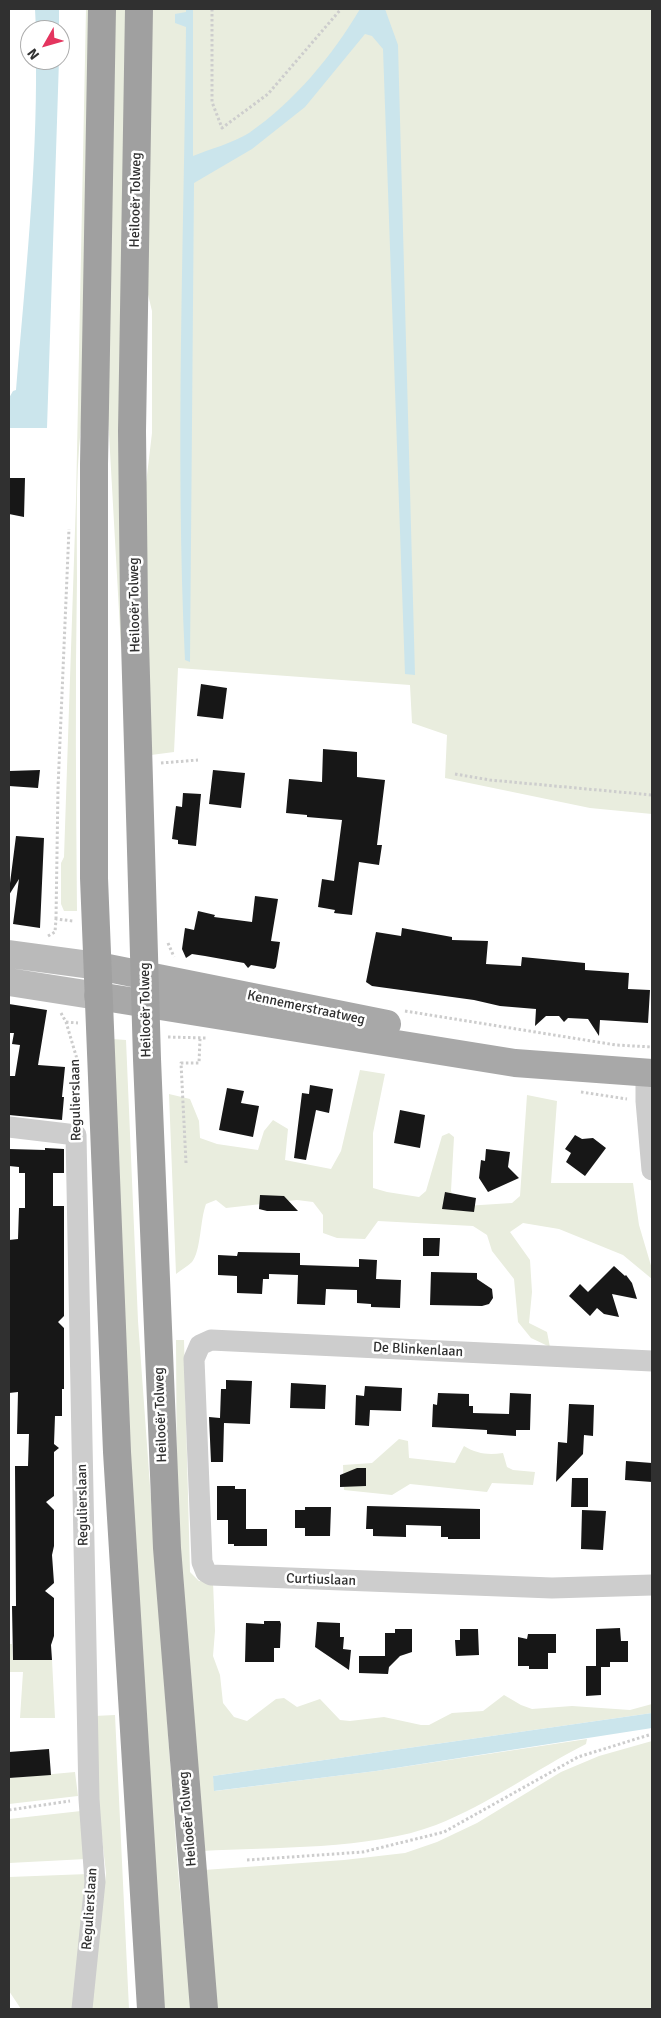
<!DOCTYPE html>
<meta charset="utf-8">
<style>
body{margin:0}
#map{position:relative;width:661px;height:2018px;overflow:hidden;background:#fff;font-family:Signika,sans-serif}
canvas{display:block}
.frame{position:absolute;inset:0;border:10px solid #303030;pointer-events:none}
.north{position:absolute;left:20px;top:20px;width:50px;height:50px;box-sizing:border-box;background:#fff;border:1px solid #acacac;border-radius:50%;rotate:232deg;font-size:14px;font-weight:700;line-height:20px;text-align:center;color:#303030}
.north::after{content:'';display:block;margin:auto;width:18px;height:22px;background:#e4355f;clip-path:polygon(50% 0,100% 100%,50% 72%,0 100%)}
</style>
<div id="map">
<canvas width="661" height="2018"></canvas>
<div class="frame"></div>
<div class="north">N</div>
</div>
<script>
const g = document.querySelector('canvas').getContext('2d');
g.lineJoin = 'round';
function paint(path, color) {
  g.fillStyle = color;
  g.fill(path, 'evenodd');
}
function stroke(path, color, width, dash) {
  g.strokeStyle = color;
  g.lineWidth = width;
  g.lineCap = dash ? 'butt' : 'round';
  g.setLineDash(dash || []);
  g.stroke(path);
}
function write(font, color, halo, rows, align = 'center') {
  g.font = font + ' Signika,sans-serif';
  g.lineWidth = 5;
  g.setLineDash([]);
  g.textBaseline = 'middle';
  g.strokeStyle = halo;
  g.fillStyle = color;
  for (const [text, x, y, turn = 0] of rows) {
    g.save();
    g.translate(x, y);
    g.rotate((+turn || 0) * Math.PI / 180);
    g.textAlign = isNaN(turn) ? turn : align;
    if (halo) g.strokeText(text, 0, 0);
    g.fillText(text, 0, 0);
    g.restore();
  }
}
paint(new Path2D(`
 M86,9H91L84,404C75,461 77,520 77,578C75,689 76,800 77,911H64L61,904V863L64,857L76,500Z
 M113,9H132L124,648L121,647L108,416Z
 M150,9H652V814L590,808L445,778L447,735L412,723L410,685L178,668L174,752L151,755L145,492L152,433V311L144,278Z
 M112,1039L126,1040L138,1321L178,1871L191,2009H163L132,1517Z
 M360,1070L385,1074L373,1133V1188L387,1192L419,1197L426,1191L442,1136L449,1133L454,1137L451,1191L455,1202L465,1206L512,1203L520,1196L527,1095L557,1101L551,1183H633L639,1225L652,1269V1279L623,1255L559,1229L523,1223L510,1232L530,1260L532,1292L529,1323L547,1332L550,1347L531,1338L518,1322L514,1279L492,1251L487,1235L473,1226L378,1221L365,1239L337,1238L323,1233V1215L313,1202L297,1200L226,1208L216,1200L206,1204C200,1220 201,1251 192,1262C188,1266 181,1270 176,1274L169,1094L190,1099L199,1121L200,1138L217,1144L258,1150L264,1131L273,1120L288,1129L285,1160L331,1169L341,1151Z
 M176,1340H184L190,1572L199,1581L213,1582L215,1631L213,1656L220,1675L223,1703L234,1717L247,1721L276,1699L284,1698L297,1707L320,1699L340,1720L350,1721L384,1717L421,1725H429L452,1713L483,1711L504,1695L521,1705L532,1709L572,1706L630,1710L652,1704V1713L213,1776L215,1791L376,1771L587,1739L586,1744C535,1770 489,1804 436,1825C371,1850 272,1847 202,1851L177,1508Z
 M399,1439L408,1441L409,1458L455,1463L464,1446C477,1454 488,1455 503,1453L507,1467L513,1470L535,1472L533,1485L492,1483L487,1492L410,1484L392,1495L344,1490L343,1465L372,1463Z
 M9,1644H12L13,1660H52L55,1718H20L23,1672H9Z
 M115,1715L129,2009H91L106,1873L96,1787L94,1716Z
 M652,1741V2009H216L204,1870L344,1860L405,1853L437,1842L477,1823L561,1772L599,1756Z
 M75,1772L78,1796L9,1804V1778Z
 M81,1811L86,1859L9,1863V1819Z
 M88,1874L72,2009H21L9,1991V1877Z`), '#e9edde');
paint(new Path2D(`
 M35,9H59V30H36Z
 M186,9H193V156C210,149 233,143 249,133C295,101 332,56 360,9H385L398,45L415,675L405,674L383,49L372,36L365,34L305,107L252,149L194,183L190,662L185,660C175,450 184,238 186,27L175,23V14L186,12Z
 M36,60H59L47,428H9V398L13,391L16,390C25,281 37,170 36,60Z
 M652,1713V1728L376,1771L214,1791L213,1776Z`), '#cbe5ec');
paint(new Path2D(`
 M9,478H25L24,517L9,514Z
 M201,684L227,688L223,719L197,716Z
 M323,749L357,752V777L385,780L377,845H382L379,865L359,862L352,915L334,913L335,910L318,907L322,879L334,881L342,820L307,817V815L286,813L289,779L322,782Z
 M40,770L38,788L9,786V771Z
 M213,770L245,773L241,808L209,804Z
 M183,793L201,794L196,846L178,844V840L172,839L176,806L182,807Z
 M16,836L44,838L40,928L13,924L19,879L9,895V891Z
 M255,896L278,899L271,941L280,942L276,967L274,969L251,965L248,968L244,963L205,956L192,954L186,958L182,949L185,928L194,930L198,911L215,915L214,917L252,922Z
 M402,928L452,937V940L488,941L486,964L521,966L522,957L585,963V970L629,973L628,989L650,990L648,1023L600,1020L599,1036L588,1019L568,1018L564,1022L559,1016H546L535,1026L536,1009L500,1006L474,1000L372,986L366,982L376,932L401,936Z
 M9,1004L47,1010L38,1065L65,1067L62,1097H64L62,1120L9,1115V1076H15L20,1045L12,1044L14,1033H9Z
 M310,1085L333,1089L329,1113L316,1110L306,1160L294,1158L302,1093L309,1094Z
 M227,1088L244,1091L241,1103L259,1106L253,1137L219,1130Z
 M400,1110L425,1115L420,1148L394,1143Z
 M575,1135L582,1139L593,1138L606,1148L585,1176L566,1162L571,1153L565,1149Z
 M45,1148L64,1149V1173H53V1206H64V1316L58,1322L64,1328V1389H62V1416H55L54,1444L59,1448L54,1452V1496L46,1502L54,1510V1546L52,1555L54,1583L45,1591L54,1598V1636L51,1645L52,1660H13L12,1606H16L15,1466H28L29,1434H17L18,1392L9,1393V1240L18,1239L19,1208H25V1173H19V1167L9,1166V1149L45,1150Z
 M486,1149L510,1152L508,1167L519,1178L488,1192L479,1178L481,1160L485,1161Z
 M445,1192L476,1198L474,1212L442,1209Z
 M260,1195L284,1196L298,1211H267L259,1209Z
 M423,1238H440L439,1256H423Z
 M238,1252L300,1253V1265L359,1267V1259L377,1260L376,1279L401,1280L400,1308L371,1307V1304L357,1303V1290L326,1289L325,1305L297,1304L298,1275L269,1274V1279H263L262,1294L237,1293V1276L218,1275V1255L237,1256Z
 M614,1266L625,1276L626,1275L632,1283L637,1299L612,1294L619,1317L604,1314L597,1308L590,1316L569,1296L580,1284L588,1292Z
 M431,1272L477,1273V1279L492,1289L493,1298L489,1304L482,1306L430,1305Z
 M226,1380L252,1381L250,1424L224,1423L223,1462H211L209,1417L220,1418L221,1389H226Z
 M291,1383L326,1385L325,1409L290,1408Z
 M365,1386L402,1388L401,1411L370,1410L369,1426L355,1425L356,1395L364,1396Z
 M438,1393L469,1394V1406H473V1413L509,1414L510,1393L531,1394L530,1430H516V1436L487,1434V1430L432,1427L433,1404L437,1405Z
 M569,1404L594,1405L593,1436L584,1435L583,1454L556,1482L558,1442L567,1443Z
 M626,1461L652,1463V1482L625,1480Z
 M357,1468H366V1486L340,1487V1475Z
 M572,1478H588V1507H571Z
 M217,1486H235V1489H246V1529H267V1546H234V1544H228V1520H217Z
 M367,1506L480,1509V1539H448V1537H441V1526L406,1525V1537L373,1536V1529H366Z
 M305,1507H331L330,1536H305V1528H295V1510H305Z
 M582,1510L606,1511L603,1550L581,1549Z
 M264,1621H280L281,1624L280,1648H274V1662H245L246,1623L264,1624Z
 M317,1622L340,1623V1637H344L343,1649L351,1650L349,1670L315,1647Z
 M620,1628L621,1641H628V1662H610V1667H601V1695L586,1696V1666H596V1629Z
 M395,1629H412V1652L400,1656L389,1667L388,1674L359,1673V1656H385V1633H395Z
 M460,1629H478L479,1655L456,1656L455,1640H460Z
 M528,1634H556V1653H548V1669H529V1666H518V1637L527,1639Z
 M49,1749L51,1775L9,1778V1752Z`), '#171717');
stroke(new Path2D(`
 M212,9V102L222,128L268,94L341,9
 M161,763L198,760
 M455,774L490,780L652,795
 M56,919L58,788L69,529
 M48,936L55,932L56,919L73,921
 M168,943L174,957
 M405,1011L616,1045L652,1047
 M61,1013L66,1022L77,1059
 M66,1022L78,1023
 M168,1037L207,1038
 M581,1092L627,1099
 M77,1117V1083
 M186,1163L181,1063H199L200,1039
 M9,1810L70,1801
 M247,1860L363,1852L444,1832L578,1757L652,1734`), '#cdcdcd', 3, [2.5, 2.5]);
stroke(new Path2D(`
 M646,1073V1101L652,1170
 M9,1127L76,1135L89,1799L95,1882L82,2009
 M652,1361L211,1340L200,1345L194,1359L202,1562L206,1572L211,1575L552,1588L652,1585`), '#cdcdcd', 21);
stroke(new Path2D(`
 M9,954L98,966
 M9,982L98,996`), '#bababa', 28);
stroke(new Path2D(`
 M98,966L387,1024
 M98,996L515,1063L652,1073`), '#a8a8a8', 28);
stroke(new Path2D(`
 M102,9L94,464V878L117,1452L151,2009
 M139,9L132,431L134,607L147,1059L167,1548L204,2009`), '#a0a0a0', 28);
write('14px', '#303030', '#fff', [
 ["Heilooër Tolweg",136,200,-89],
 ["Heilooër Tolweg",135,605,-91],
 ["Kennemerstraatweg",306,1008,12],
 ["Heilooër Tolweg",146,1010,-91],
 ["Regulierslaan",76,1100,-91],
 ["De Blinkenlaan",418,1350,3],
 ["Heilooër Tolweg",161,1415,-92],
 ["Regulierslaan",83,1505,-91],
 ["Curtiuslaan",321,1580,2],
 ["Heilooër Tolweg",188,1819,-95],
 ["Regulierslaan",90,1909,-86]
]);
</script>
